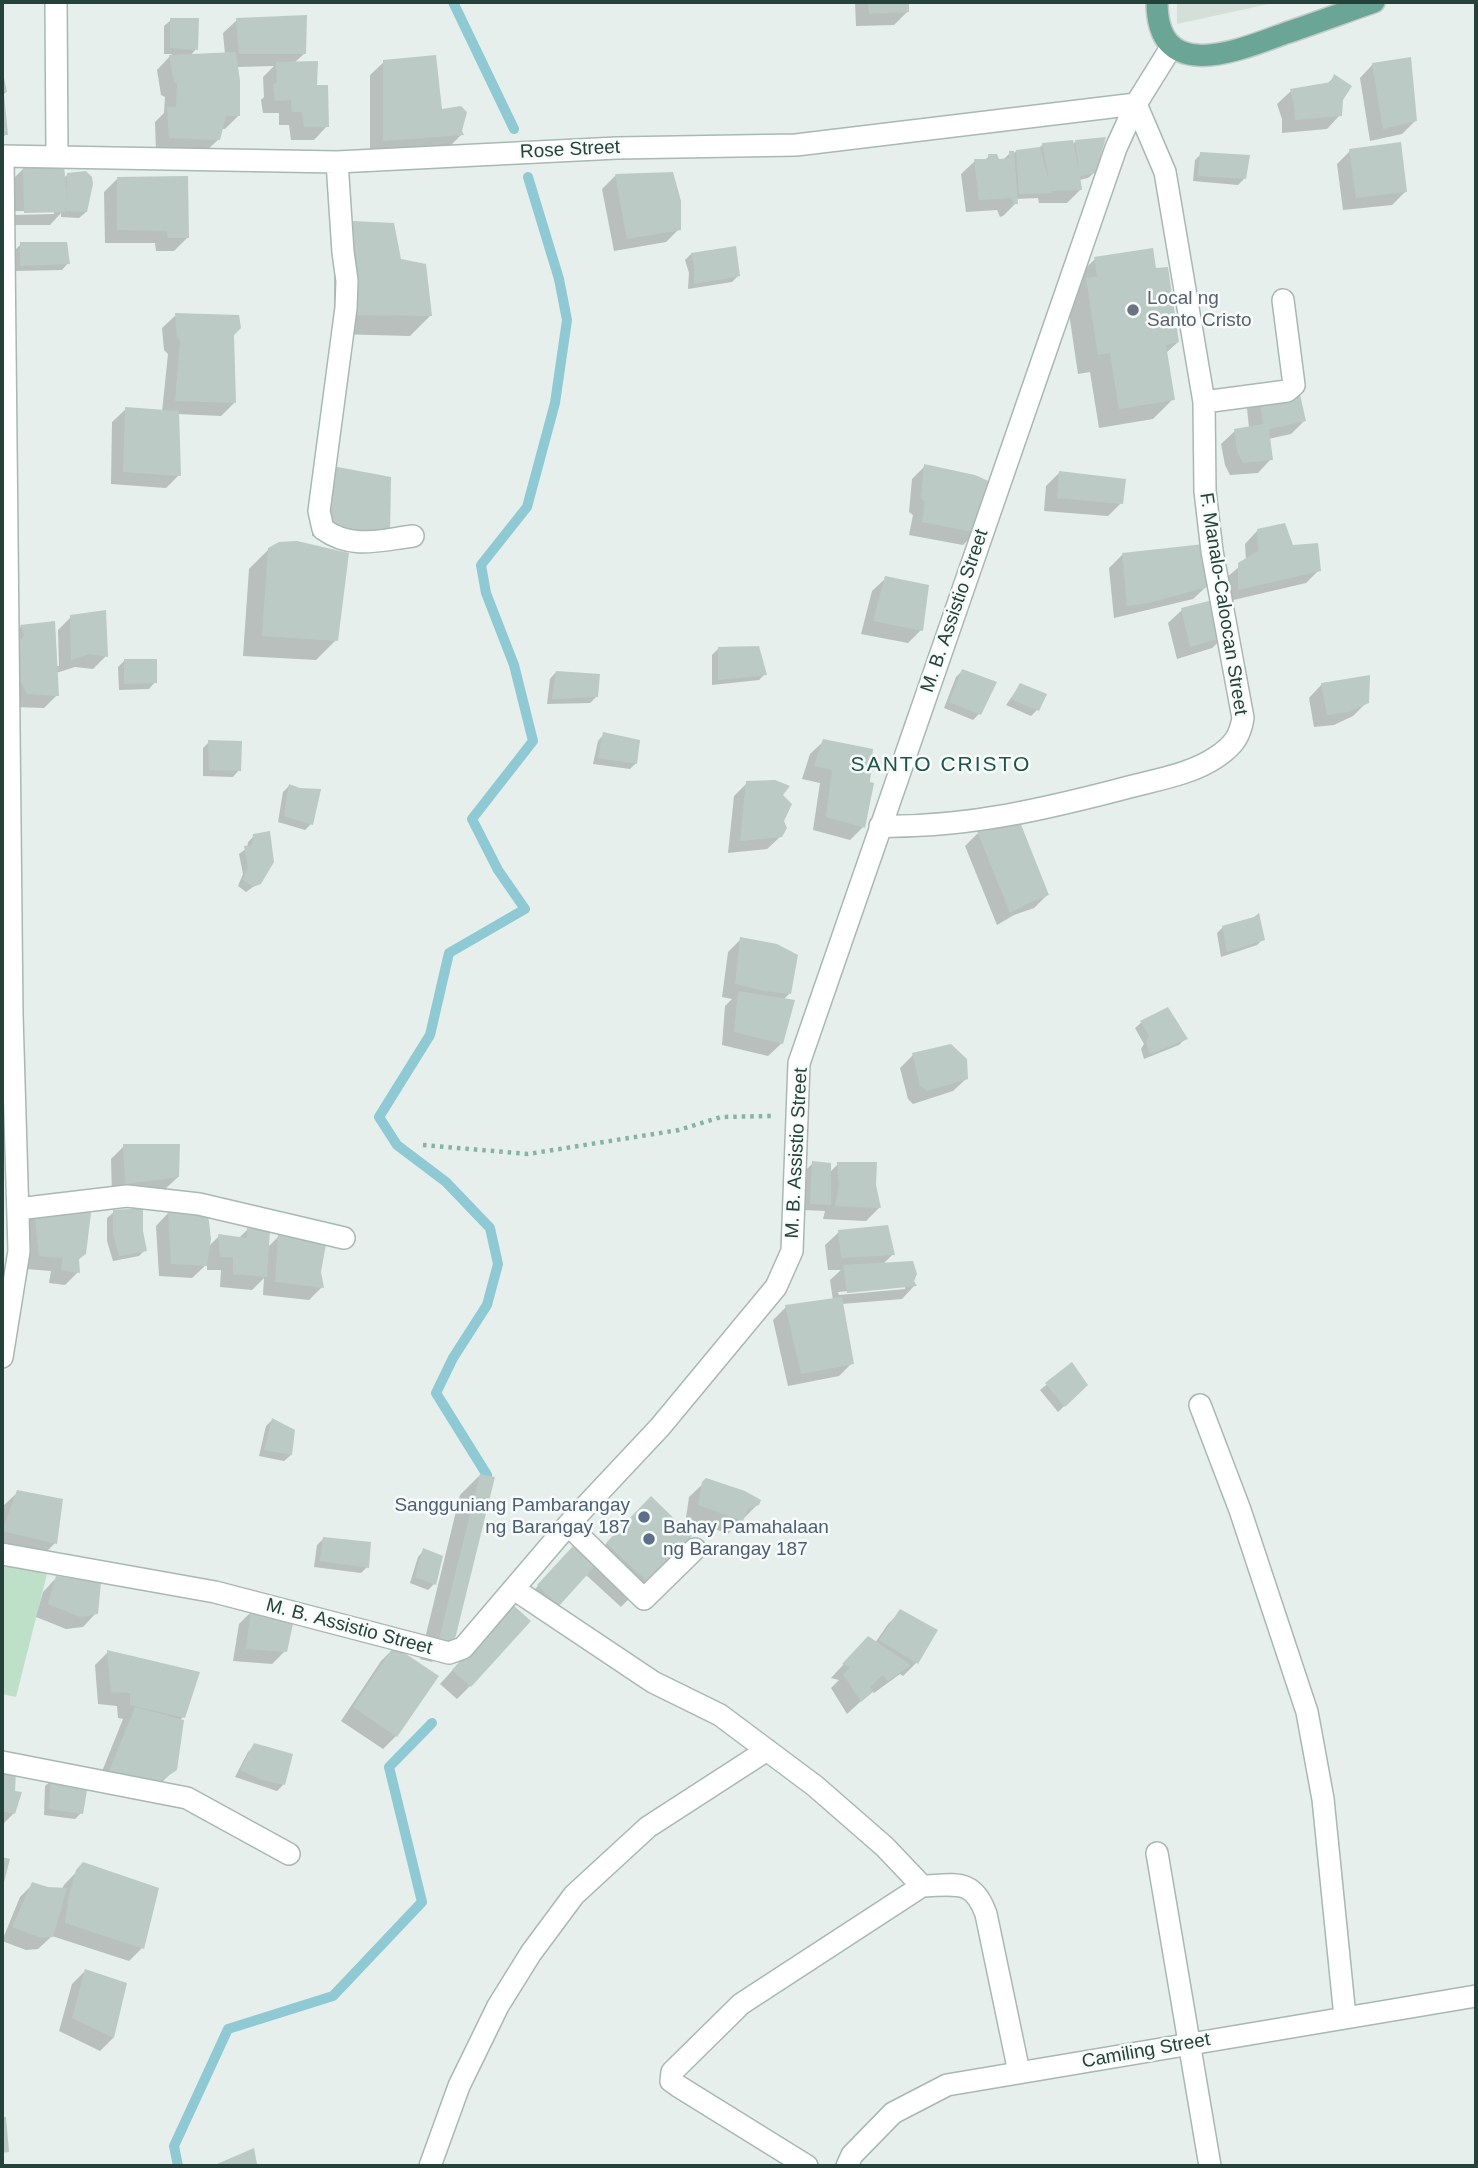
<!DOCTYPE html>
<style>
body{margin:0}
#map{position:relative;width:1478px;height:2168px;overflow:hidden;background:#e6efeb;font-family:Helvetica,sans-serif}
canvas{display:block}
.frame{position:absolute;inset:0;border:4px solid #24423a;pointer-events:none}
</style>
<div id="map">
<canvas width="1478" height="2168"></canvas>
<div class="frame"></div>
</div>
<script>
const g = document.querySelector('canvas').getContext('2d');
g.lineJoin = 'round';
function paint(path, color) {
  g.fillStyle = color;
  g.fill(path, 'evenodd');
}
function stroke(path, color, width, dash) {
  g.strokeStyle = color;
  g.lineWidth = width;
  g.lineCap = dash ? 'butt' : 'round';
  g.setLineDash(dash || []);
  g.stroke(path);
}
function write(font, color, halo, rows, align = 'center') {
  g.font = font + ' Helvetica,sans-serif';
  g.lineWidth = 5;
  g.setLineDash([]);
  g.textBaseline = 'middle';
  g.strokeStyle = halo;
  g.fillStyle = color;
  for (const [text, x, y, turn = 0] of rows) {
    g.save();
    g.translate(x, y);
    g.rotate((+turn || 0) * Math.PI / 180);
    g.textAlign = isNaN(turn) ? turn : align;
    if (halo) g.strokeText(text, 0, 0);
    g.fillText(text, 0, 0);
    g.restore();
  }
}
paint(new Path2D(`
 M1177,2H1278L1177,24Z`), '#d4dfda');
paint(new Path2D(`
 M2,1564L47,1574L16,1697L2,1694Z`), '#bfe0c8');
paint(new Path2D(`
 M855,2H907L908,11L894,25L856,26Z
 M171,20L196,49L190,56L225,54L223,33L237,20L305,53L294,63L315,87L327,126L314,140H291L289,125H279V113H263L261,100L264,97L263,77L274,66L237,67L238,116L225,129H221L219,139L205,152L156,151L155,122L164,113L165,97L161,95L157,70L172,54H164V26Z
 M384,62L460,131L462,134L449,147L370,153V75Z
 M1373,64L1416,120L1402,134L1370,141L1360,78Z
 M2,77L6,92L3,95L6,134L2,139Z
 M1334,77L1340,115L1327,129L1282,133V119L1277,104L1291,91L1326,85Z
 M1075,142L1095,172L1088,178L1079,180L1080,190L1067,203H1039L1038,198L1016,199V203L1003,216L1000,217L997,210L966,212L961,174L975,161H984L989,156L998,161L1003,160L1010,153L1012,155L1016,151L1038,149L1043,144L1072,145Z
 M1350,151L1405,192L1392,205L1343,210L1337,164Z
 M1201,154L1244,179L1238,185L1193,181L1195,160Z
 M24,168L63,179L68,174L86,212L79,218L61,217V213L50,225H11V181ZM15,211H54V214L15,215Z
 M615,176L679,229L666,242L614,251L602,189Z
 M118,178L187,238L174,251H156L155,243H105L104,192Z
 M354,223L399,261L430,316L410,336L334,334V243Z
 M21,244L68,263L62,270L15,271V250Z
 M691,254L738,276L732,282L688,289L689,273L685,260Z
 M1095,259L1155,270L1178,342L1166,353L1173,399L1153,419L1099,428L1090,372L1078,374L1067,300L1075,279Z
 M176,315L233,334L235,402L221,416L177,414L179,475L166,488L111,484L112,422L126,409L162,412L168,354L164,350L162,328Z
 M1260,394L1304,421L1291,434L1268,439L1271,459L1258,473L1230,475L1225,465L1221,444L1235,431L1249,428L1247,408Z
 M925,466L976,532L963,545L909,535L913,515L909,512L912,479Z
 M1059,473L1121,503L1108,516L1044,511L1046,486Z
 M389,478L375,549L312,536L314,480Z
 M1258,530L1292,547L1319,570L1306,583L1225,602L1226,578L1246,561L1245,544Z
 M269,549L336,640L316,660L243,656L249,569Z
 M1123,554L1207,586L1193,599L1114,618L1109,568Z
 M886,578L921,630L908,643L861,634L872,591Z
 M1182,610L1226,635L1212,648L1177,659L1168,623Z
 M71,617L106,656L93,669L75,667L56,673L57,695L44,708L14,707L7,640L20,627L53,623L55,666H59L58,630Z
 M719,648L765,674L759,680L712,685V655Z
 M124,661L155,682L149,689L119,690L118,667Z
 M962,671L979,714L973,720L944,708L956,677Z
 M556,672L596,697L590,703L547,704L550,679Z
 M1322,684L1367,702L1353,716L1334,725L1314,727L1309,698Z
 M1020,685L1037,710L1031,716L1006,705Z
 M604,734L636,763L630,769L593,764L598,741Z
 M824,741L863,827L850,840L813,830L820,783L802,779L810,754Z
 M209,742L239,770L233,777L203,776V748Z
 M747,783L782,821L781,836L767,849L728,853L734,796Z
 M289,786L311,824L305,830L278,822L283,792Z
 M978,833L1047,895L1034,908L1014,915L997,925L965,846Z
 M254,836L260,882L246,892L238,886L243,874L239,854L247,848L248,842Z
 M1223,927L1263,939L1257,945L1221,957L1217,933Z
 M741,939L789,994L783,1000L782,1043L768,1056L722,1045L725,1006L732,999L722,997L728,952Z
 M1142,1022L1185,1039L1179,1045L1144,1059L1141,1049L1144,1044L1135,1028Z
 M913,1055L967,1078L953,1091L913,1104L908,1099L900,1068Z
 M124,1146L178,1177L164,1190L112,1196L111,1159Z
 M813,1163L829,1173L838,1164L874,1185L879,1208L866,1221L823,1219L825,1211L804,1210L807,1169Z
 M34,1211L84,1254L78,1260V1272L65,1285L49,1283L51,1271L26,1269L21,1224Z
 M114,1212L141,1231L145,1250L139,1256L113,1261L107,1241V1218Z
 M169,1212L209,1246L219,1236L239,1238L247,1230L267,1248L279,1236L320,1272L322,1287L309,1300L263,1295L264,1278L252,1290L220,1287L221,1270H207V1264L192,1278L159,1276L156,1226Z
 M839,1232L893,1254L882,1265L912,1281L914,1286L902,1299L842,1304L852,1363L839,1376L788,1386L773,1320L786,1307L833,1300L830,1280L841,1270H828L825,1245ZM905,1285V1289L839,1295L838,1292Z
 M1072,1364L1086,1385L1058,1412L1040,1390Z
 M272,1420L291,1455L284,1461L259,1456L266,1426Z
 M480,1475L452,1642L432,1662L420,1659L460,1495Z
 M707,1480L758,1504L728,1534L686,1518L689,1497Z
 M18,1492L55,1543L42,1556L2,1547V1513L4,1505Z
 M651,1499L690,1536L621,1607L585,1574L545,1617L525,1600L561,1561H589Z
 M324,1538L367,1567L361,1573L314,1567L317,1545Z
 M424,1550L441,1557L434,1584L428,1590L410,1583L418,1557Z
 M56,1578L96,1613L83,1627L66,1629L36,1617L43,1592Z
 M252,1611L285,1651L272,1664L233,1661L239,1624Z
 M901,1611L936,1631L916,1663L903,1676L900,1674L874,1693L872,1691L847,1714L831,1688L839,1680L831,1678L855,1652L875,1643L888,1624Z
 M499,1619L470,1686L457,1699L440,1684Z
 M394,1648L396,1736L383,1749L341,1721L381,1661Z
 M108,1652L183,1717L179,1721L175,1769L161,1783L97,1784L123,1719L118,1718L117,1706L98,1704L95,1665Z
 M255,1745L283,1785L277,1791L235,1777L248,1752Z
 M2,1770L14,1813L2,1825Z
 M52,1780L81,1813L75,1819L44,1815L45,1786Z
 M84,1864L142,1948L129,1961L52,1936L38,1949L26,1950L2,1941L20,1897L33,1884L48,1888L62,1889L64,1885Z
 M85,1971L125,1984L113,2038L100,2051L59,2031L72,1984Z`), '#0003');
stroke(new Path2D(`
 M453,2L514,129
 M487,1475L436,1393L453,1358L487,1305L498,1264L490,1228L446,1182L397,1145L379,1117L430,1035L449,953L525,909L498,870L472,819L533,741L514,665L486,593L481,565L527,507L555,403L567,320L559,279L528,177
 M178,2166L174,2146L228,2029L333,1996L422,1902L389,1767L432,1723`), '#8ec9d4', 10);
paint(new Path2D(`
 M868,2H909V12L869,14Z
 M307,15L306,54H239L236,18Z
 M170,18H199L198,50L170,48Z
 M236,52L240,81V116H226L220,140L169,138L167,107H176L177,84L174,82L169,55Z
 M436,55L442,109L461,106L467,112L462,131L464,135L383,141V60Z
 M1411,57L1417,121L1383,129L1372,63Z
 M318,61L317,85H328L329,127H304L302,112H292L291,100L275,101L273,85L277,82L276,62Z
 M3,73L7,92H2Z
 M1334,74L1352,86L1343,100L1342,116L1295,120L1294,105L1290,89L1331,82Z
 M2,94H4L8,135H2Z
 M1106,137L1096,173L1080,176L1082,190L1051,191L1042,143L1073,140L1079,172L1075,140Z
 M1401,142L1407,192L1356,198L1349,149Z
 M1040,147L1052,193L1019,194L1016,150Z
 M1009,151H1014L1018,204H1014L1011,198L979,200L974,159H988V154H997L999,159L1009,158Z
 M1200,152L1250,155L1246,179L1198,176Z
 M23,166H64L67,197L65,212L24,213Z
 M86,171L92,177L93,184L87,212L66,211L67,173Z
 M673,172L681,201V230L627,239L615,174Z
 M188,176L189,238H168L167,231L117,230V177Z
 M353,221L394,223L401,259L426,264L432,316L353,315Z
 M20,242H67L70,264L20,266Z
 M736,246L740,276L694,284V266L691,253Z
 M1153,248L1156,268L1168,267L1179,342L1166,345L1175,400L1119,409L1110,353L1098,355L1086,278L1097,277L1094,257Z
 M175,313L239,315L241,328L234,335L236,403L175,401L180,340L177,337Z
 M1298,386L1306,421L1269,429L1273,460L1243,463L1237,451L1234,429L1263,424L1259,393Z
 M125,407L179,411L181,476L123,472Z
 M924,464L975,475L995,484L978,533L922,522L925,502L921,498Z
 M327,465L391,477L390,536L324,523Z
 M1059,471L1126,479L1123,504L1057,498Z
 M1285,523L1293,545L1318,543L1321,571L1238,590V563L1258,551L1257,529Z
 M297,541L349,553L338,641L262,636L268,548L279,542Z
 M1204,544L1208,587L1148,603L1127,606L1122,553Z
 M885,576L929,585L923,631L873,621Z
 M1221,598L1228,636L1190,647L1181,608Z
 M106,610L108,657L89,654L71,660L70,615Z
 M55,621L59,696L27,694L16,672V634L22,639L24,635L20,625Z
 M759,646L767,675L718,680V647Z
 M124,659H157V683L124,684Z
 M962,669L997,682L981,715L949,702Z
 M556,671L600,674L598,697L552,699Z
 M1370,675L1369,703L1349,712L1327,715L1321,683Z
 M1020,683L1047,694L1039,711L1011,699Z
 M603,732L640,740L637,764L598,758Z
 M823,739L873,749L870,782L874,783L865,828L826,817L832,770L814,766Z
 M208,740L242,741L241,771L209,770Z
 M775,780L790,786L783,795L792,804L784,821L787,828L782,837L740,841L746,781Z
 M289,784L300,788L321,789L313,825L284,816Z
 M1020,822L1049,895L1029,903L1010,913L977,831Z
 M270,831L274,862L261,884L253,887L243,880L248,867L244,846L252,845L253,834Z
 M1259,913L1265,940L1227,952L1222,926L1254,917Z
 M740,937L777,944L798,955L791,994L764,991L735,984Z
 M738,991L795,1000L783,1044L734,1032Z
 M1168,1007L1188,1039L1150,1054L1146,1042L1149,1036L1140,1021Z
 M951,1044L967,1059L968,1079L927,1091L920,1086L912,1053Z
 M123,1144H180L179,1177L125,1184Z
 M812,1161L831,1163V1205L810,1204Z
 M837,1162H877L876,1185L881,1208L835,1206L839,1186Z
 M79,1208L91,1213L86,1254L79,1259L80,1273L61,1270L63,1258L39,1256L34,1209Z
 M143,1208V1231L147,1251L119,1256L113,1234V1210Z
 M168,1211L208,1214L211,1239L207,1266L171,1264Z
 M888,1225L895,1255L841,1258L838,1230Z
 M247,1228L270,1231L267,1277L233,1274V1257H220L218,1234L247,1238Z
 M278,1234L326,1244L321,1272L324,1288L275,1282Z
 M913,1261L917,1274L914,1281L917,1286L847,1293L843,1265Z
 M842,1297L854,1364L801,1374L785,1305Z
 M1072,1362L1088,1385L1065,1407L1045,1383Z
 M272,1418L295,1430L292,1455L264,1450Z
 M480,1474L495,1477L454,1643L439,1639Z
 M706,1478L745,1491L761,1500L759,1505L748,1509L743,1521L698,1505L702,1482Z
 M17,1490L63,1499L57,1544L2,1531Z
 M651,1496L692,1536L648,1582L606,1543Z
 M323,1537L371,1542L369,1568L320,1561Z
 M574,1545L596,1565L559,1606L537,1585Z
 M423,1548L443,1556L436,1585L415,1577Z
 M56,1576L101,1582L98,1614L80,1617L48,1604Z
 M512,1604L531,1621L471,1687L452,1670Z
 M251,1609L294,1619L287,1652L246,1649Z
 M900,1609L938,1630L918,1664L879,1640Z
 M868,1636L911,1665L888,1681L883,1675L870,1687L873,1692L861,1702L843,1674L850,1667L842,1664Z
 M394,1646L439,1676L397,1737L353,1707Z
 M107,1650L200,1672L185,1718L130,1705V1693L111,1692Z
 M135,1707L184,1720L177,1770L156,1784L109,1771Z
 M254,1743L293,1754L285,1785L262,1780L240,1770Z
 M2,1768L16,1771L15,1791L22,1792L15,1814L2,1811Z
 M51,1778L88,1785L83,1814L49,1809Z
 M2,1857L10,1859L3,1886H2Z
 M83,1862L159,1888L144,1949L65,1923L68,1899L76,1870Z
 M32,1882L48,1887L67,1888L53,1937L41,1938L12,1927Z
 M85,1969L127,1983L114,2038L72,2018Z
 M2,2117H6L9,2152L2,2153Z
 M254,2148L257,2164L253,2166H218L217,2164Z`), '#bbcac4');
const minor = new Path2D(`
 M56,2L57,155
 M2,156L337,162L617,148L796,145L1136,104L1165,172L1204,402L1205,491L1212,551L1243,718C1240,736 1234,745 1218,756C1194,773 1161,779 1133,786C1050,808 966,828 880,826
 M337,162L343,252L347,281L346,308L319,511L323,529C352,550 380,540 413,536
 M1204,402L1287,391L1294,385L1283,300
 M18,1209L127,1196L199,1204L344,1238
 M2,1357L19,1251L12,1015L3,156
 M1200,1405L1240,1510L1307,1712L1323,1799L1345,2017
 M568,1525L644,1599L695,1549
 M2,1554L215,1592L449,1653L463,1648L568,1525L660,1427L776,1287L792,1251L799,1063L1116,148L1136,104L1172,46
 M514,1589L653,1682L720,1715L815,1786L885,1847L922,1886L741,2004L672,2072L671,2081L678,2086L807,2166
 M2,1762L187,1798L289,1854
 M1157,1853L1210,2166
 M922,1886C956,1885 973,1878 986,1914L1019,2072
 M430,2166L459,2086L498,2006L531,1953L574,1895L648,1827L767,1750
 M847,2166L852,2155L893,2113L947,2085L1476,1996`);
const major = new Path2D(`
 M1157,2C1157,86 1239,50 1286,33C1316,23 1345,12 1374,2`);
stroke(minor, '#a8b8b2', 24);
stroke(major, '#c2cac8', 24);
stroke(new Path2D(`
 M423,1145L528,1154L679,1130L721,1117L771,1116`), '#86b3a5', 4.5, [3.5, 5]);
stroke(minor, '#fff', 21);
stroke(major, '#6aa596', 21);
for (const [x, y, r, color] of [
 [1133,310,7,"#6b7280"],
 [644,1517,7,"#5c6f8a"],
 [649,1539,7,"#5c6f8a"]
]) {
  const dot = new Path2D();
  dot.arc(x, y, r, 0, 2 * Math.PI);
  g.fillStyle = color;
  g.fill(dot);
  stroke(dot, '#f7fbf9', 2.5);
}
write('19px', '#24423a', '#f7fbf9', [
 ["Rose Street",570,150,-3],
 ["F. Manalo-Caloocan Street",1223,604,81],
 ["M. B. Assistio Street",955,611,-71],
 ["M. B. Assistio Street",797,1153,-87],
 ["M. B. Assistio Street",349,1627,15],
 ["Camiling Street",1146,2051,-10]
]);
write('19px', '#5b616d', '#f7fbf9', [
 ["Local ng",1147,299],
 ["Santo Cristo",1147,321]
], 'left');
write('19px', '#4e5e75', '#f7fbf9', [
 ["Sangguniang Pambarangay",630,1506],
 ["ng Barangay 187",630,1528],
 ["Bahay Pamahalaan",663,1528,"left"],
 ["ng Barangay 187",663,1550,"left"]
], 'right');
g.letterSpacing = '2px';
write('21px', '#1f5548', '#f7fbf9', [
 ["SANTO CRISTO",941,765]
]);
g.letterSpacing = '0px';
</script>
